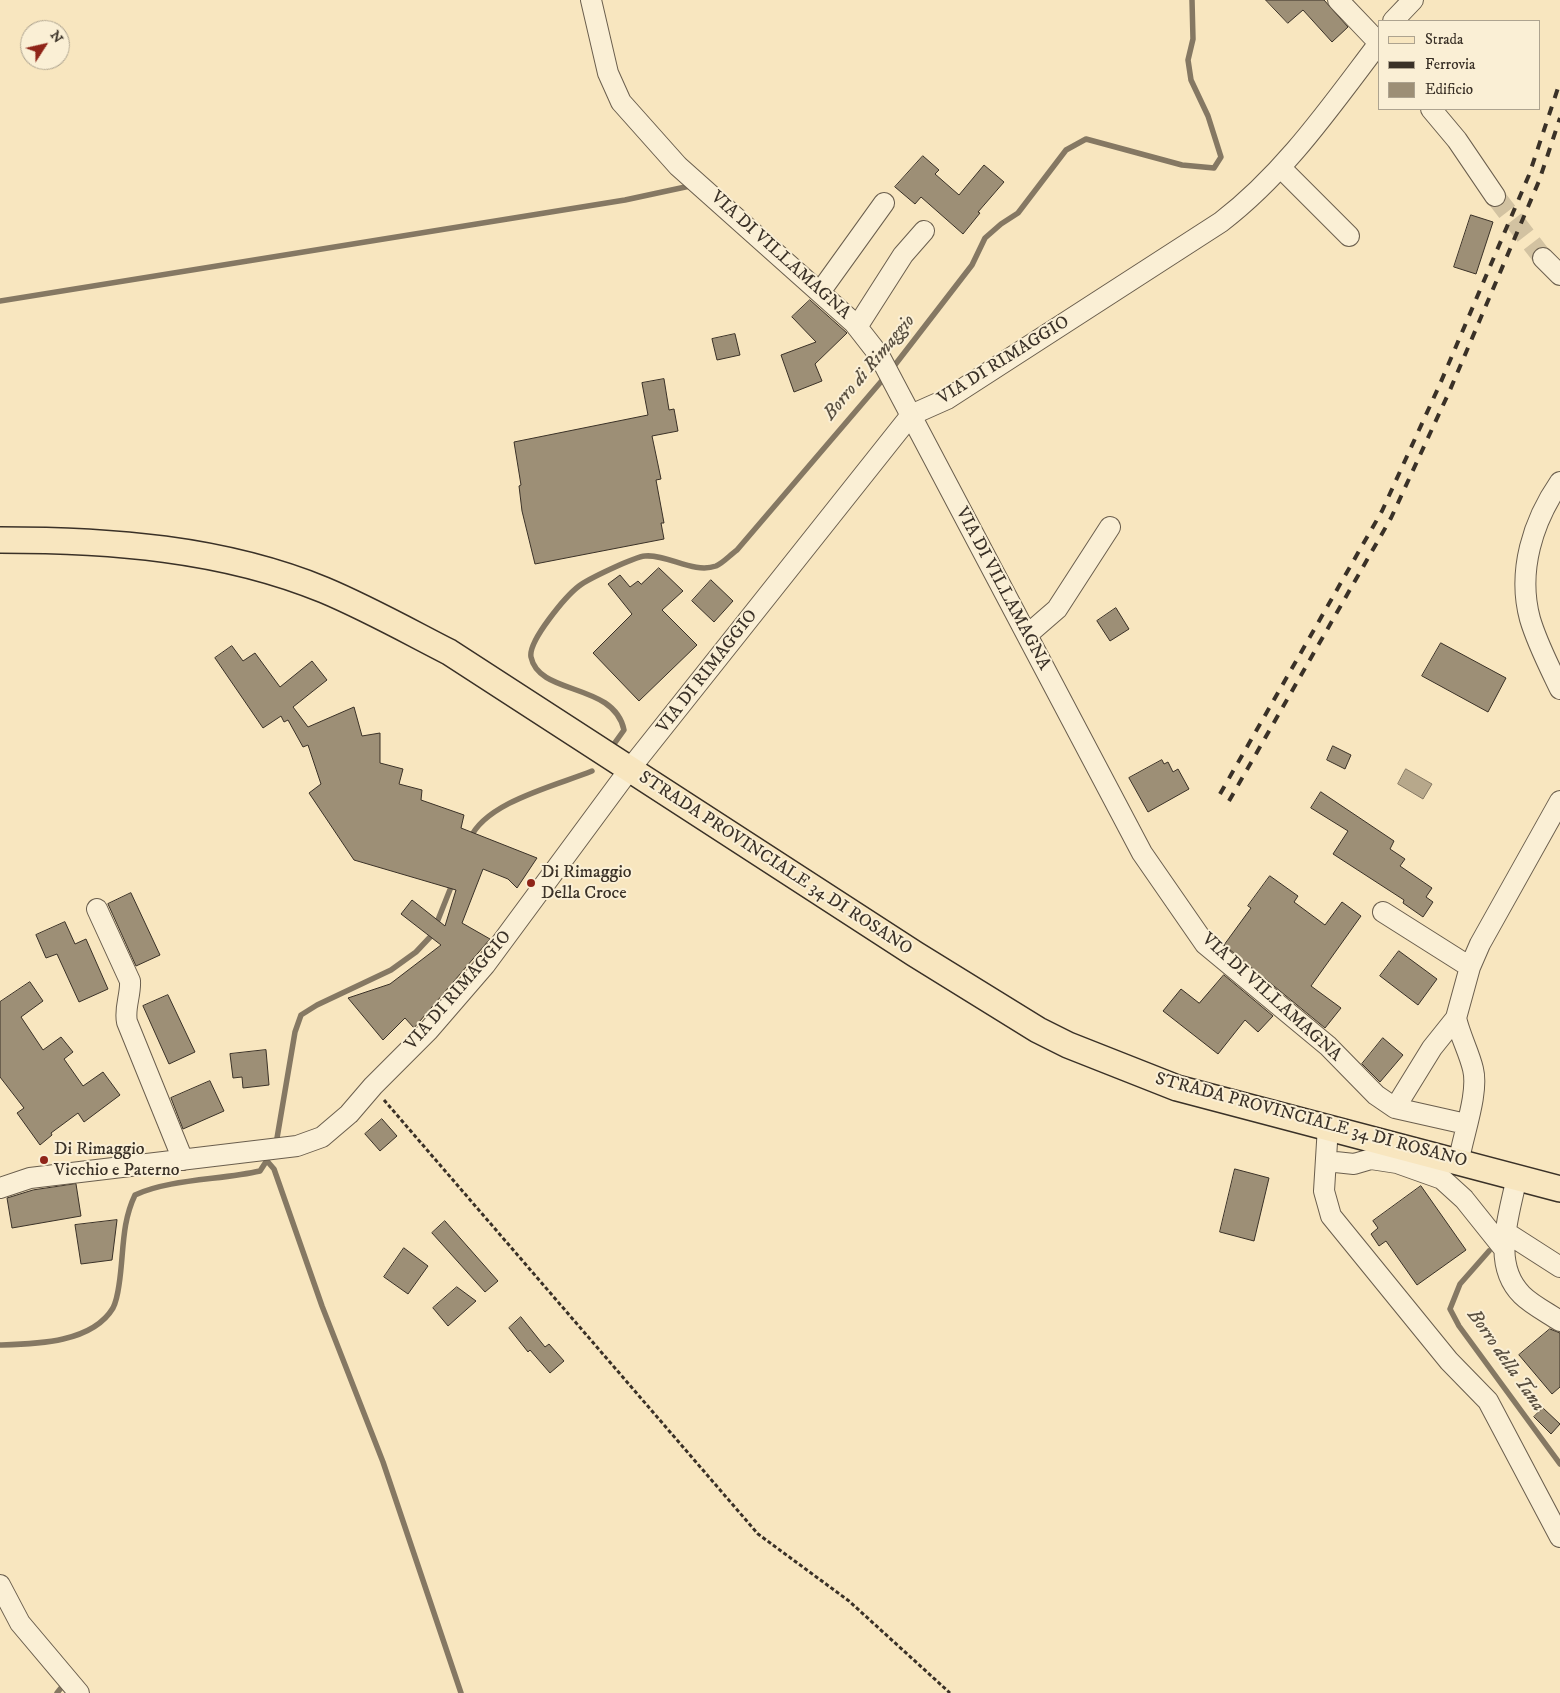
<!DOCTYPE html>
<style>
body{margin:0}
#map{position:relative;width:1560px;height:1693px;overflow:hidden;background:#f8e6bf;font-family:"IM FELL DW Pica",serif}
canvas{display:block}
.legend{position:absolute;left:1378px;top:20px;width:162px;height:90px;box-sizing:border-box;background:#faefd5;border:1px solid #ada38f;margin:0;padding:6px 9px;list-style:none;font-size:15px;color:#3a3127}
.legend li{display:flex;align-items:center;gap:10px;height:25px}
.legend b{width:25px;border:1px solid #ada38f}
.north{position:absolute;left:20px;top:20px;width:50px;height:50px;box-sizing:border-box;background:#faefd5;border:1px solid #ada38f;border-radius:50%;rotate:55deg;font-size:14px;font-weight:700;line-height:20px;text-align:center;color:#3a3127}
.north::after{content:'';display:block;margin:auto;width:18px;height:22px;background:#8f2418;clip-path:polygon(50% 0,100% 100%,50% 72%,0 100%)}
</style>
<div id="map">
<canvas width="1560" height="1693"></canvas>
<ul class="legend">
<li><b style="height:6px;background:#f8e6bf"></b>Strada</li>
<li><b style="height:6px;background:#3a3127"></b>Ferrovia</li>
<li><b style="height:14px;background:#9d8f76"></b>Edificio</li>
</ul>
<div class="north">N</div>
</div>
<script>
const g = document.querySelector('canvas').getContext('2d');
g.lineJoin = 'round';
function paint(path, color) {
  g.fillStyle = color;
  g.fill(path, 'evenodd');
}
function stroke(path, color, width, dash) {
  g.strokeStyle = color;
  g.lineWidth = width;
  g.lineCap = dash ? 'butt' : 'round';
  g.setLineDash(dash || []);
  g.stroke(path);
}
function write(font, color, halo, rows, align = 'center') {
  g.font = font + ' "IM FELL DW Pica",serif';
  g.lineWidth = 4;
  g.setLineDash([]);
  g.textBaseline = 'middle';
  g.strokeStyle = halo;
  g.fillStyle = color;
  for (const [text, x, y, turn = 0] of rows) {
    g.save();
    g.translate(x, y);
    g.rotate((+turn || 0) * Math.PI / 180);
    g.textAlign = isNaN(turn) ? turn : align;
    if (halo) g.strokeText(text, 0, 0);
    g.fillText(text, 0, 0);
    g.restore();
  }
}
const water = new Path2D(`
 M1406,769L1432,784L1423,799L1398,784Z`);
paint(water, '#b7a88b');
stroke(water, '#857863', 1);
stroke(new Path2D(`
 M0,301L625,200L690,186L692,188
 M891,370L972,265L985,238L1001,224L1018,213L1066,150L1086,139L1182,165L1214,168L1221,157L1208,116L1191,80L1188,60L1193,39L1192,0
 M614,744L624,730C614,682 539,696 531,657C528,641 566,596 579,586C588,579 634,557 645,556C668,554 693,574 716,566C723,563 730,555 737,550L885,377
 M470,839C485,802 558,785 592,771
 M276,1144L295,1032L301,1015L317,1005L391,970L416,952L432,935L453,882
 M267,1161L274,1169L322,1306L383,1462L461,1693
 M1489,1251L1460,1284L1450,1309L1459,1326L1560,1464
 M0,1345C36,1344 92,1343 113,1308C116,1302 118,1292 119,1285C124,1254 121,1224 135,1195C169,1179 221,1180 260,1171L271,1154
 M57,1693L65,1683`), '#857863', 5.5);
const building = new Path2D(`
 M1266,0H1324L1348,27L1332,42L1303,10L1288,23Z
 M923,156L939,170L935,174L959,195L984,165L1004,182L978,212L980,213L963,234L921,197L915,204L895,187Z
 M1471,215L1493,222L1476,274L1454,267Z
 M810,300L847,333L815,364L822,381L794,392L781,355L816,342L792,317Z
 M735,334L740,355L717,360L712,339Z
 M664,379L669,410L674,409L678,431L652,436L661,479L656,480L664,523H661L664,539L535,564L522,511L519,486L521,485L514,442L648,415L642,383Z
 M659,568L683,591L662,610L697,645L639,701L593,653L632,614L608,584L620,575L630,587L638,581L641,584Z
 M711,580L733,601L714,622L692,601Z
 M1116,608L1129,629L1110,641L1097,621Z
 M1441,643L1506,678L1488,712L1422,676Z
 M232,646L243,661L255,653L280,687L312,661L327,680L293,707L308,727L354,707L362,736L380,733V763L403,769L399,784L422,790L421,800L464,815L461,828L537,858L517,888L508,879L483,869L462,923L490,939L414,1028L405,1018L383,1040L348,998L390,984L441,945L401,914L412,900L445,926L456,890L354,860L309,793L321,784L308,745L303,747L288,720L284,722L281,716L263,728L215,658Z
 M1333,746L1351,755L1345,769L1327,760Z
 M1162,760L1164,764L1168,762L1173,772L1178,769L1189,789L1148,812L1129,778Z
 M1321,792L1394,841L1390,849L1405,859L1400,866L1432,888L1426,897L1433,902L1423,917L1403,903L1404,900L1333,854L1348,831L1311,808Z
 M1270,876L1298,896L1294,902L1325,925L1342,902L1361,916L1311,986L1341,1008L1325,1028L1224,945L1251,908L1248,906Z
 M131,893L160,955L136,966L108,904Z
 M65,922L75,944L86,939L108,989L79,1002L57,954L46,958L36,935Z
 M1399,951L1437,979L1418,1005L1380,976Z
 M1224,975L1273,1016L1258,1032L1245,1020L1218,1054L1163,1011L1181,989L1199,1003Z
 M30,982L43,1001L21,1017L43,1050L61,1037L73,1052L64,1059L83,1086L103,1072L120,1095L84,1122L78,1113L51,1133L52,1135L40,1145L17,1113L24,1108L0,1077V1002Z
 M168,995L195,1052L169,1064L143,1006Z
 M1383,1038L1403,1055L1380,1082L1362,1064Z
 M266,1050L269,1085L243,1088L242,1077L233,1078L230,1054Z
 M210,1081L224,1111L183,1129L171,1098Z
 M382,1119L397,1136L380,1151L365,1134Z
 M1235,1169L1269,1178L1254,1241L1220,1232Z
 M76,1184L81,1216L12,1228L7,1198L33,1190Z
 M1421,1186L1466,1250L1417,1285L1386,1241L1379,1246L1371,1234L1378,1228L1373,1221Z
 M117,1220L112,1260L81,1264L75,1225Z
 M445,1221L498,1281L485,1292L432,1233Z
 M404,1248L428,1266L408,1294L384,1277Z
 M457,1287L476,1301L448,1326L433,1308Z
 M521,1317L545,1347L549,1344L564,1361L550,1373L530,1350L528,1352L509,1328Z
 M1550,1329L1560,1333V1387L1552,1394L1519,1355Z
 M1543,1408L1560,1424L1551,1434L1534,1417Z`);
paint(building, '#9d8f76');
stroke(building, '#3a3127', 1);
stroke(new Path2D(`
 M1495,196L1543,258`), '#d2c2a1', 20, [20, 10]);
const minor = new Path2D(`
 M591,0L608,73L621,102L678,166L854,323L879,355L1142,853L1205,944L1328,1046L1376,1095L1395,1108L1466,1124
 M1338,0L1379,43
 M1393,21L1413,0
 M1431,109L1457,140L1495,196
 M1281,168L1349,236
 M1543,258L1560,275
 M820,292L884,203
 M857,327L903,255L924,231
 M1560,482C1533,521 1517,571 1530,619C1537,643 1549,666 1560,689
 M1027,635L1057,609L1110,527
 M97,909L130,981C131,995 124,1008 127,1022L183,1160
 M1383,912L1470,967
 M1456,1018C1460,1036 1469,1052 1473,1069C1479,1093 1463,1135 1459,1160
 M1395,1108L1432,1048L1456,1018L1470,967L1480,944L1560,801
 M1328,1126L1324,1191L1331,1216L1449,1361L1488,1401L1560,1537
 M1326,1161L1354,1164L1371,1159L1397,1163L1442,1179L1464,1199L1504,1249
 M1517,1176C1510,1214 1490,1263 1522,1295C1532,1305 1548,1313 1560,1321
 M0,1188L30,1178L297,1146L322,1137L349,1114L373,1086L428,1031L485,965L629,770L911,415L947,399L964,388L1221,222C1285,173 1331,106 1379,43
 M1507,1233L1560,1267
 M0,1585L20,1623L79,1693`);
const major = new Path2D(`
 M0,540C109,540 222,548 324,590C367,608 408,631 449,652L915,954L1038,1030L1068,1045L1177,1088L1560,1189`);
stroke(minor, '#6a5e4d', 22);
stroke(major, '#3a3127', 28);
stroke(new Path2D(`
 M384,1100L758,1534L849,1601L950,1693`), '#3a3127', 3, [4, 2.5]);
stroke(minor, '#faefd5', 20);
stroke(major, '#f8e6bf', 25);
stroke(new Path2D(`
 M1220,794L1382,511L1440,384L1529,175L1560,82
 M1229,801L1391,518L1450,390L1539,181L1560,118`), '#3a3127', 4, [9, 9]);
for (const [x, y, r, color] of [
 [531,883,5,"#8f2418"],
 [44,1160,5,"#8f2418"]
]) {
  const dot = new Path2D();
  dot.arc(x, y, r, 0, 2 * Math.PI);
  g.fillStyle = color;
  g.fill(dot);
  stroke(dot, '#faefd5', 2);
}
write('18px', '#3a3127', '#faefd5', [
 ["VIA DI VILLAMAGNA",780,256,42],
 ["VIA DI RIMAGGIO",1004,361,-32],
 ["VIA DI VILLAMAGNA",1002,589,62],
 ["VIA DI RIMAGGIO",708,672,-52],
 ["STRADA PROVINCIALE 34 DI ROSANO",775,864,33],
 ["VIA DI RIMAGGIO",459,991,-49],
 ["VIA DI VILLAMAGNA",1271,998,42],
 ["STRADA PROVINCIALE 34 DI ROSANO",1311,1121,15]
]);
write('18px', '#3a3127', '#faefd5', [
 ["Di Rimaggio",541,873],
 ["Della Croce",541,894],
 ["Di Rimaggio",54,1150],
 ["Vicchio e Paterno",54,1171]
], 'left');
write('italic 19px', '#594f40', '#faefd5', [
 ["Borro di Rimaggio",870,368,-50],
 ["Borro della Tana",1505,1361,55]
]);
</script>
